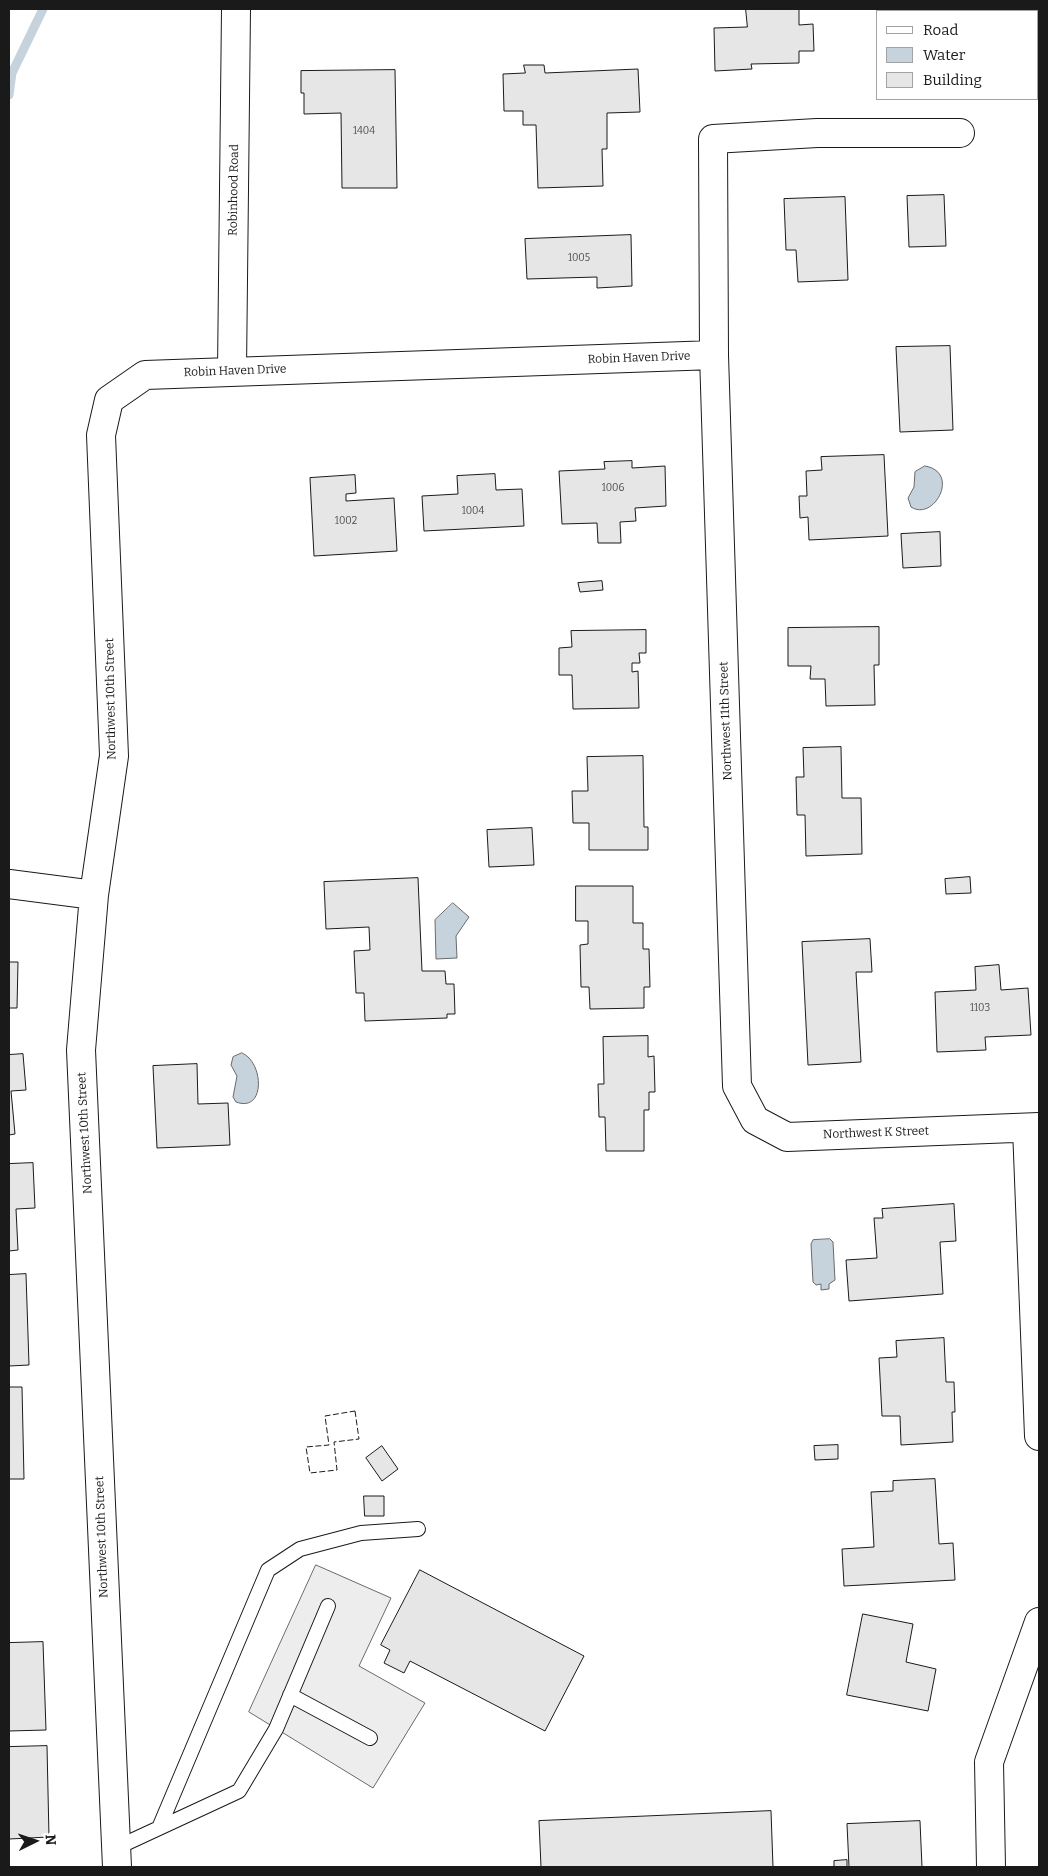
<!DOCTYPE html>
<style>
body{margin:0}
#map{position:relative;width:1048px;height:1876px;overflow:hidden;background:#fff;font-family:Bitter,serif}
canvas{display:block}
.frame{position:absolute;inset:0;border:10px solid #1a1a1a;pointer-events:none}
.legend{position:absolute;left:876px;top:10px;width:162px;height:90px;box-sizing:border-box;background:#fff;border:1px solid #a3a3a3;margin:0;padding:6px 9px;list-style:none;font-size:15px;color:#1a1a1a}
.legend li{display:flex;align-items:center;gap:10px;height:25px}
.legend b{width:25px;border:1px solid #a3a3a3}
.north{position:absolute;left:10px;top:1816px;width:50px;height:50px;-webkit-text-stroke:4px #fff;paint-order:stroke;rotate:86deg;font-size:14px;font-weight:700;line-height:20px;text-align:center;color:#1a1a1a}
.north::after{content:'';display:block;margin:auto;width:18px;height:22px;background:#1a1a1a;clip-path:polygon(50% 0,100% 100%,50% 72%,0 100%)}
</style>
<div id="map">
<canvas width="1048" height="1876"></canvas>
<div class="frame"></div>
<ul class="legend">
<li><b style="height:6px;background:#fff"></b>Road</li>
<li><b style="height:14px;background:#c6d2dc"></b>Water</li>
<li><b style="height:14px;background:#e6e6e6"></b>Building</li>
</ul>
<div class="north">N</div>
</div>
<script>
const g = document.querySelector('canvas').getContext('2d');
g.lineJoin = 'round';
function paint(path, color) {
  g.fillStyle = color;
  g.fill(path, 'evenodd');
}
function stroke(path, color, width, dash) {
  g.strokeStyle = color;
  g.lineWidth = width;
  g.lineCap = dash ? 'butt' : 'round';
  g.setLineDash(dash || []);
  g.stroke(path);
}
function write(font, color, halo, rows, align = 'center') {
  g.font = font + ' Bitter,serif';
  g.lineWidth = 4;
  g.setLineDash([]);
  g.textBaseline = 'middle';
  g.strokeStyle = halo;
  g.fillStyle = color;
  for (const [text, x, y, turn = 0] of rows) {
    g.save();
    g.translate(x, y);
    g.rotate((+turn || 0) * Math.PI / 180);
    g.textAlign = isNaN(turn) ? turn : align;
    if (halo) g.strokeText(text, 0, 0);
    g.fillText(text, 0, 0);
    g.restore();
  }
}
const parking = new Path2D(`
 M316,1565L391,1598L359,1666L425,1703L373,1788L249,1712Z`);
paint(parking, '#ededed');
stroke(parking, '#6a6a6a', 1);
const water = new Path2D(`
 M925,466C961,472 934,522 911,507L908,498L914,487L915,472Z
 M453,903L469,917L456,936L457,958L436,959L435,920Z
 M242,1053C264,1062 266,1113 236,1102L233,1097L237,1076L231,1065L233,1057Z
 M830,1239L833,1242L835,1280L829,1284V1289L821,1290V1284L816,1285L813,1282L811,1244L813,1240Z`);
paint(water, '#c6d2dc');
stroke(water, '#6a6a6a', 1);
stroke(new Path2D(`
 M9,95L12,73L43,9`), '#c6d2dc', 9);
const building = new Path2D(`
 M746,9H799V25L813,24L814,51H799V63L751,64L752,69L715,71L714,28L747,27Z
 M524,65H544L545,73L638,69L640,112L607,113V149H602L603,186L538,188L536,125H523V111H504L503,74L525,73Z
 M395,70L397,188H342L341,113L304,114V93H301V71Z
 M944,195L946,246L909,247L907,196Z
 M845,197L848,280L798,282L796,250H786L784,199Z
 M631,235L632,286L597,288V277L527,279L525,239Z
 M950,346L953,430L900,432L896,347Z
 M884,455L888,536L809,540L808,517L800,518L799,496H807L806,471L822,470L821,457Z
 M632,461V468L665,466L666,506L635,508L636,521L620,522L621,543H598L597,523L562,524L559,471L605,469L604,462Z
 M495,474L496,490L522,489L524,526L424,531L422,496L458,494L457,476Z
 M355,475L356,493L346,494V501L394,498L397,551L314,556L310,478Z
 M940,532L941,566L903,568L901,534Z
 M602,581L603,590L580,592L578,583Z
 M879,627V665H874L875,705L826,706L825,679H810L811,666H788V628Z
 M646,630V653H639L640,663H632V672L638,671L639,708L573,709L572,675H559V648L572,647L571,631Z
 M841,747L842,798H861L862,854L806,856L805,815H797L796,777H804L803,748Z
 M643,756L644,827H648V850H589V823H573L572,791H588L587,757Z
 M532,828L534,865L489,867L487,830Z
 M970,877L971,893L946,894L945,879Z
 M418,878L422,971H445L446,984H454L455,1014H447V1018L365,1021L364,993H356L354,951L370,950L369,927L326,929L324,882Z
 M576,886H633V923H643V949H649L650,987H644V1008L590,1009L589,987H581L580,945L588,944V921H576Z
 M870,939L872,972H856L861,1062L808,1065L802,942Z
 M9,962H18L17,1008H9Z
 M999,965L1001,990L1028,988L1031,1035L985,1037L986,1050L937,1052L935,992L976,990L975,967Z
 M648,1036V1057L654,1056L655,1092H649V1110H644V1151H606L605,1117H599L598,1084H604L603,1037Z
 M23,1054L26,1090L11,1091L15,1134L9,1135V1055Z
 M197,1064L198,1104L228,1103L230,1145L157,1148L153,1066Z
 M33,1163L35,1208L16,1209L18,1250L9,1251V1164Z
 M954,1204L956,1241L940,1242L943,1294L849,1301L846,1260L877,1258L874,1218H883L882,1209Z
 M26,1274L29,1365L9,1366V1275Z
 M944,1338L946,1382H954L955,1412H952L953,1442L901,1445L900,1416H882L879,1358L897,1357L896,1341Z
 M9,1387H22L24,1479H9Z
 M838,1445V1459L815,1460L814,1446Z
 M382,1446L398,1469L382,1481L366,1458Z
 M935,1479L939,1544L953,1543L955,1580L844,1586L842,1549L874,1547L871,1492L893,1491V1481Z
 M364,1496H384V1516H365Z
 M420,1570L584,1656L545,1731L410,1661L404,1673L384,1663L390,1650L381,1645Z
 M863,1614L913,1624L906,1662L936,1669L928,1711L847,1695Z
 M43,1642L46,1730L9,1731V1643Z
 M47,1746L49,1837L9,1839V1747Z
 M771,1811L773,1867H541L539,1821Z
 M920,1821L922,1867H849L847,1824Z
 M847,1860V1867H834V1861Z`);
paint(building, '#e6e6e6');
stroke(building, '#1a1a1a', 1);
const service = new Path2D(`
 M290,1695L370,1738
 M159,1828L268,1570L300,1549L361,1533L418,1529
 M116,1848L239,1791L276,1729L328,1606`);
const minor = new Path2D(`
 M960,133H817L713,139L714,355L737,1086L755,1120L787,1137L1039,1127
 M232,370L236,9
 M9,884L94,895
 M1027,1128L1039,1436
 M117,1867L81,1050L94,895L114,756L101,435L109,400L145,375L714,355
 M991,1867L989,1762L1039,1622`);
stroke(service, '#1a1a1a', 16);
stroke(minor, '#1a1a1a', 30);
stroke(service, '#fff', 14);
stroke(minor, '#fff', 28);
stroke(new Path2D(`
 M355,1411L359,1439L334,1442L337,1470L310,1473L306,1447L329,1445L325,1416Z`), '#1a1a1a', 1, [6, 2.5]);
write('10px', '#4d4d4d', null, [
 ["1404",364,131],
 ["1005",579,258],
 ["1006",613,488],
 ["1004",473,511],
 ["1002",346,521],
 ["1103",980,1008]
]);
write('12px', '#1a1a1a', '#fff', [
 ["Robinhood Road",234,190,-89],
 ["Robin Haven Drive",639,358,-2],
 ["Robin Haven Drive",235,371,-2],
 ["Northwest 10th Street",111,699,-91],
 ["Northwest 11th Street",726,721,-92],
 ["Northwest 10th Street",85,1133,-93],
 ["Northwest K Street",876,1133,-2],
 ["Northwest 10th Street",102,1537,-92]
]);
</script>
